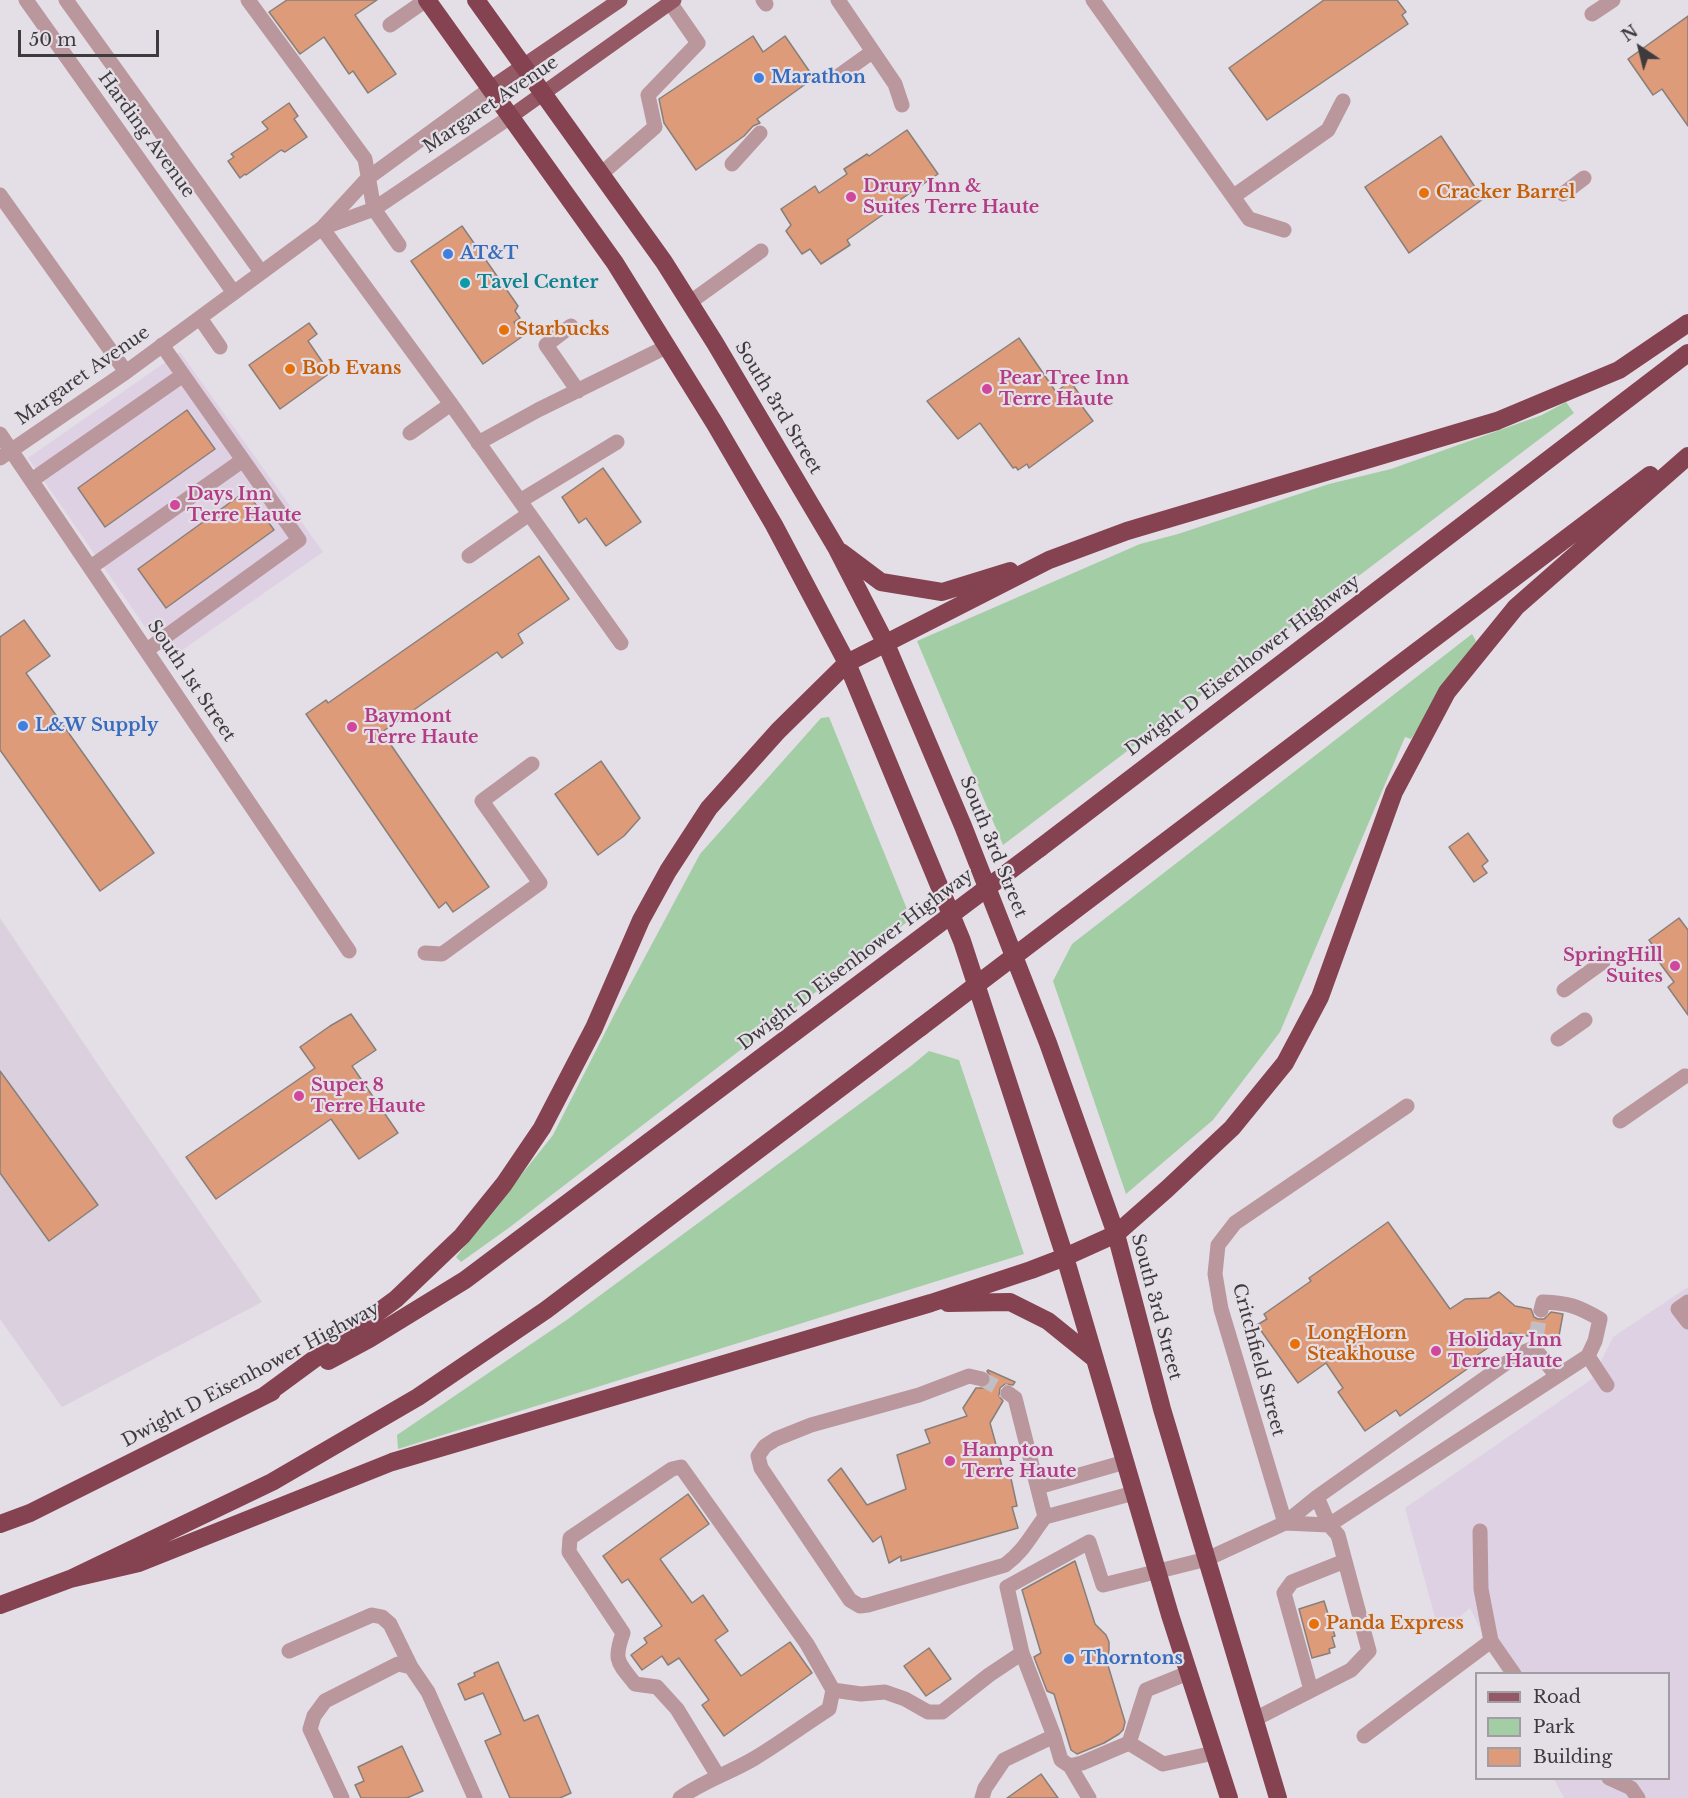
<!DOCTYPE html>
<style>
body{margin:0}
#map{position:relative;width:1688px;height:1798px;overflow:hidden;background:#e4dee6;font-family:"Libre Baskerville",serif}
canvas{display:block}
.legend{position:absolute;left:1475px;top:1672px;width:195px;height:108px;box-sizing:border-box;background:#e4dee6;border:2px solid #a19da3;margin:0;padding:8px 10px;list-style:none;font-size:18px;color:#3d3b3e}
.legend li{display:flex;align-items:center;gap:12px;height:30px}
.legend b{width:30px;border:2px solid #a19da3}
.north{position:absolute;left:1610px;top:18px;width:60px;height:60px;-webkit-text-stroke:4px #e4dee6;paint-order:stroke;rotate:325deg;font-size:16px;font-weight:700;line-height:24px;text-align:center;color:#3d3b3e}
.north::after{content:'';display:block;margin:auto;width:21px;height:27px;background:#3d3b3e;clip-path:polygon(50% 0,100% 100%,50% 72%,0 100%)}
.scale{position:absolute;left:18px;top:30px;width:141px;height:27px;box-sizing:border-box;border:3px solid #3d3b3e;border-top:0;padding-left:8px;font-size:18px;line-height:21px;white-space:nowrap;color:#3d3b3e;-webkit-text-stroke:4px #e4dee6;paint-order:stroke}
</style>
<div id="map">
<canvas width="1688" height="1798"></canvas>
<ul class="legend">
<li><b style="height:8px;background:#945964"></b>Road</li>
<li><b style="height:16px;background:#a3cea5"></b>Park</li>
<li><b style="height:16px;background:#de9b79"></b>Building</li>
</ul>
<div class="north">N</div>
<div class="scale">50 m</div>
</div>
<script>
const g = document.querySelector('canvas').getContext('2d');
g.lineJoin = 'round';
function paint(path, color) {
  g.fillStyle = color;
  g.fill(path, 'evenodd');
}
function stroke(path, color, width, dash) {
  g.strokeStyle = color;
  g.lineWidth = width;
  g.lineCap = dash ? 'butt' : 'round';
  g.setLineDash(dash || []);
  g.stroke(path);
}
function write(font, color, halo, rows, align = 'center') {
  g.font = font + ' "Libre Baskerville",serif';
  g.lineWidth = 4.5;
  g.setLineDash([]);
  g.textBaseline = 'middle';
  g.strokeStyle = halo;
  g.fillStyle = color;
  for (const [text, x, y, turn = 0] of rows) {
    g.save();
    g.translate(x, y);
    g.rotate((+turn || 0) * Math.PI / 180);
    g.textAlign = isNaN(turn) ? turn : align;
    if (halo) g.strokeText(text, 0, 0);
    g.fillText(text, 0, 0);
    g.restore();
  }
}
paint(new Path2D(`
 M180,352L323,552L168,660L28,458Z
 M1688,1287V1798H1564L1554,1779L1668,1778V1674L1502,1673L1470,1608L1455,1621H1436L1405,1508L1592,1379L1613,1337Z`), '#dfd1e4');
paint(new Path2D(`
 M0,918L109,1081L262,1302L62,1407L0,1319Z`), '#dad0de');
paint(new Path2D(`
 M1566,402L1574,413L1003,845L917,641L1140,544L1178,534L1329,484L1391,469L1542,415Z
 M1472,634L1476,641L1411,739L1405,737L1280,1032L1213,1120L1126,1194L1053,981L1072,944Z
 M829,717L911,919L510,1227L461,1262L456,1257L553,1135L615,1013L700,854L821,718Z
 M929,1051L959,1060L1024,1254L398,1449L397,1435L568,1319L911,1066Z`), '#a3cea5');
const building = new Path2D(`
 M287,0H377L355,15L396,74L368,93L353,71L349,74L324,37L300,54L269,12Z
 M1324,0H1397L1406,12L1402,15L1408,24L1267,120L1229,68Z
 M1688,16V126L1662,89L1653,95L1628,59Z
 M753,36L763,52L785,36L814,78L757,119L760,123L753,126L744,136L696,170L664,123L659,99Z
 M289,103L298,116L294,119L307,137L285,152L281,150L246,175L245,174L240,178L228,161L234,157L231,154L268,129L262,122Z
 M907,130L938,174L897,202L898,204L847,240L850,245L821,264L810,249L802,254L786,231L791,225L781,209L815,186L819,193L847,174L844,169L867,154L869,156Z
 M1441,136L1483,199L1409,253L1365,187Z
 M462,226L518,306L515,311L520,318L514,322L523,336L483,364L411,261Z
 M309,323L317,334L308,341L330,373L280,409L249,365Z
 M1019,338L1056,392L1070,381L1085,402L1081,405L1093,421L1029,468L1027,464L1018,470L1016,467L1013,468L980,423L958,439L927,401Z
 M187,410L215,449L105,527L78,488Z
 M603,468L641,522L606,546L586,518L579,523L562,497Z
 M246,491L274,530L166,608L138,569Z
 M539,556L569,599L518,634L523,643L502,658L497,652L382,732L489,887L453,912L446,902L439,908L306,714L326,700L328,703Z
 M24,620L50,656L26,673L154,853L100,891L0,750V637Z
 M601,761L640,818L624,836L598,855L555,794Z
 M1468,833L1488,861L1482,866L1487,873L1474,882L1449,847Z
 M1679,918L1688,930V1015L1668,987L1674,982L1650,950L1654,947L1649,940Z
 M351,1014L376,1050L352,1066L398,1133L359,1159L331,1119L216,1199L186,1157L315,1068L300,1047L330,1026Z
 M0,1071L98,1205L49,1241L0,1173Z
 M1388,1222L1450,1309L1465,1299L1489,1298L1499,1292L1515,1306L1531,1309L1534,1317L1538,1319H1544L1551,1312L1563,1314L1558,1341L1510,1333L1467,1362L1470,1367L1400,1416L1396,1410L1365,1431L1338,1392L1343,1388L1326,1363L1298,1383L1257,1325L1267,1319L1264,1314L1311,1281L1309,1278Z
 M988,1370L1015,1382L1013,1385L1005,1384L1000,1388L999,1396L1003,1401L990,1423L1005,1477L1010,1474L1017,1506L1012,1507L1018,1528L901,1561V1556L889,1563L881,1536L873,1542L828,1480L841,1468L867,1505L906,1489L897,1455L930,1443L925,1430L967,1416L963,1408L976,1388H985L991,1382V1377L987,1371Z
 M688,1494L709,1524L660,1559L692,1603L703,1595L728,1631L715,1640L741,1676L790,1642L812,1673L724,1736L702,1705L709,1700L679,1658L668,1665L662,1656L642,1670L631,1655L647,1643L644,1638L662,1626L628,1579L622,1583L603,1556Z
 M1075,1561L1095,1624L1106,1635L1109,1642V1650L1107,1662L1125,1722L1123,1730L1119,1734L1104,1743L1077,1754L1071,1750L1054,1694L1047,1691L1034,1657L1041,1653L1022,1590Z
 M1324,1601L1335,1636L1332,1637L1335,1647L1329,1649L1330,1653L1312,1658L1299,1609Z
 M929,1648L951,1679L926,1696L904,1666Z
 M498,1662L524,1721L538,1715L571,1793L560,1798H510L485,1741L501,1734L483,1693L465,1700L458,1684L475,1676L474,1673Z
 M402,1746L423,1791L407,1798H361L355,1785L364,1781L358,1767Z
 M1041,1774L1058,1798H1007Z`);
paint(building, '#de9b79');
stroke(building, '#887f7b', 1.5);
stroke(new Path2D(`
 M1536,1337L1541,1310
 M982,1379L1008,1393`), '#c3bdc4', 15, [15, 8]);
stroke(new Path2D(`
 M26,0L234,293
 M66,0L261,272
 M248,0L365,159L374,209L399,245
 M763,0L766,4
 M838,0L895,84L902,105
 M1093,0L1249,219L1284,230
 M1592,14L1613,0
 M390,25L426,0
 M837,77L872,52
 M732,164L760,133
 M601,174L655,127L648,95L698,43L671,4
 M1563,194L1584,178
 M0,195L126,372
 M1234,196L1328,130L1343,101
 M325,227L374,209L510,117
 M322,228L451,404L621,643
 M689,303L761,251
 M200,318L220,347
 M571,326L546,345L578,391
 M410,433L451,404
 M0,434L349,951
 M478,443L538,410L668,346
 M0,458L126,372L322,228L368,178L491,88
 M32,480L183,375
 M520,501L617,442
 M469,556L529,514
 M91,567L243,460L162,345
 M147,650L299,540L243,460
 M425,953L442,954L540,883L482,801L532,764
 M1564,990L1603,962
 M1558,1039L1585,1020
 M1620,1121L1685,1076
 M1688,1302L1678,1309L1688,1322
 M1534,1348L1557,1376
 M1588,1356L1607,1385
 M982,1379L969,1376L919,1395L811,1425L776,1439L765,1446L758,1456L761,1468L850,1600L860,1606L868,1605L1005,1565C1025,1550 1031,1535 1045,1517L1015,1398L1008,1393
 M1038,1487L1125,1462
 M1045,1517L1134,1493
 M1285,1523L1329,1525L1588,1356L1595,1341L1600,1319C1577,1306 1569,1303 1543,1302L1541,1310
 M1285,1523L1317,1497L1519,1354L1534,1348
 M1480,1531L1481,1589L1491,1641L1514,1674
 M289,1651L372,1615L382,1617L390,1624L411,1667
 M1188,1673L1146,1690L1129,1743L1082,1763L1070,1766L1061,1760L1054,1736L1022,1653L1007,1587L1089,1542L1103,1585L1207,1559L1285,1523L1221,1309L1215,1274L1218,1245L1235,1223L1407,1106
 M833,1690L861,1694L885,1692L905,1699L928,1712H942L989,1675L1022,1653
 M1311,1690L1284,1593L1292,1582L1345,1561
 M1255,1719L1351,1670L1369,1651L1338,1535L1329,1525L1317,1497
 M1364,1736L1491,1641
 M1129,1743L1163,1764L1214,1753
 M1070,1766L1089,1798
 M1609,1778L1631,1788L1638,1798
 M342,1798L310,1729L314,1716L325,1701L398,1664L411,1667L428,1692L475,1798
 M680,1798C703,1781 730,1773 755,1758C780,1743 804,1725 829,1709L833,1690L807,1644L681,1467L672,1469L570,1538L569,1552L623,1633C613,1661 618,1662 635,1684L657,1687L677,1709L718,1776
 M982,1798L985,1788L1004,1760L1054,1736`), '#b9979c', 15);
stroke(new Path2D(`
 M491,88L620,0
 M510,117L674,0`), '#945964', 15);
stroke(new Path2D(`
 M427,0L615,263L715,424L774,525L847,663L962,941L1065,1257L1170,1615L1229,1798
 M476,0L664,262L715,343L837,549L886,644L963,826L1048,1043L1116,1234L1162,1409L1278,1798
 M841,552L881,582L942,592L1010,571
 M1040,848L1688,353
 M1067,916L1650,475
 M948,1303L1010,1302L1048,1321L1095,1359
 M328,1361L369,1339L465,1280L895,957
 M264,1396L396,1299L462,1236L504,1184L542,1128L594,1028L641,920L668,871L709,808L778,731L847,663L1049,560L1127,531L1497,421L1619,370L1688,323
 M0,1524L30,1513L272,1392
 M70,1579L139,1563L392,1462L931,1303L1031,1270L1065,1257L1116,1234L1167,1189L1232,1128L1285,1063L1320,997L1394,792L1447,692L1516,607L1688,456
 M0,1605L70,1579L272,1482L418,1397L546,1310L921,1027`), '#854250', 18);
stroke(new Path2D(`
 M895,957L1040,848
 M921,1027L1067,916`), '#854250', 18);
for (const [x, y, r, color] of [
 [759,78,6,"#3f7fe0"],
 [1424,193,6,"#e8710a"],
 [851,197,6,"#d1479c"],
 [448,254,6,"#3f7fe0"],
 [465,283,6,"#0f9aa8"],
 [504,330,6,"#e8710a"],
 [290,369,6,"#e8710a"],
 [987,389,6,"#d1479c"],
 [175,505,6,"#d1479c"],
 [23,726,6,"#3f7fe0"],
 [352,727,6,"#d1479c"],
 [1675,966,6,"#d1479c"],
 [299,1096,6,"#d1479c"],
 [1295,1344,6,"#e8710a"],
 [1436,1351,6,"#d1479c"],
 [950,1461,6,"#d1479c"],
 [1314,1624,6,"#e8710a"],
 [1069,1659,6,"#3f7fe0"]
]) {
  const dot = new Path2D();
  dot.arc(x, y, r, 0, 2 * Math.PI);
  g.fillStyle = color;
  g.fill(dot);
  stroke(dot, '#e4dee6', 2);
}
write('bold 18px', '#366cbe', '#e4dee6', [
 ["Marathon",771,78],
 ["AT&T",460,254],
 ["L&W Supply",35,726],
 ["Thorntons",1081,1659]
], 'left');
write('18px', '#3d3b3e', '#e4dee6', [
 ["Margaret Avenue",491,105,-34],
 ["Harding Avenue",146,135,54],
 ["Margaret Avenue",83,376,-35],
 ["South 3rd Street",778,408,59],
 ["Dwight D Eisenhower Highway",1243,666,-37],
 ["South 1st Street",191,681,56],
 ["South 3rd Street",993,847,68],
 ["Dwight D Eisenhower Highway",856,960,-37],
 ["South 3rd Street",1156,1307,75],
 ["Critchfield Street",1258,1360,75],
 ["Dwight D Eisenhower Highway",251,1375,-28]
]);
write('bold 18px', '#b23c85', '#e4dee6', [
 ["Drury Inn &",863,187],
 ["Suites Terre Haute",863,208],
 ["Pear Tree Inn",999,379],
 ["Terre Haute",999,400],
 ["Days Inn",187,495],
 ["Terre Haute",187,516],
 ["Baymont",364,717],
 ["Terre Haute",364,738],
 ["SpringHill",1663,956,"right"],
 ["Suites",1663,977,"right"],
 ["Super 8",311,1086],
 ["Terre Haute",311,1107],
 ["Holiday Inn",1448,1341],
 ["Terre Haute",1448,1362],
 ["Hampton",962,1451],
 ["Terre Haute",962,1472]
], 'left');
write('bold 18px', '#c56008', '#e4dee6', [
 ["Cracker Barrel",1436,193],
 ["Starbucks",516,330],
 ["Bob Evans",302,369],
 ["LongHorn",1307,1334],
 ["Steakhouse",1307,1355],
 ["Panda Express",1326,1624]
], 'left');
write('bold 18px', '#0d838f', '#e4dee6', [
 ["Tavel Center",477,283]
], 'left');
</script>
